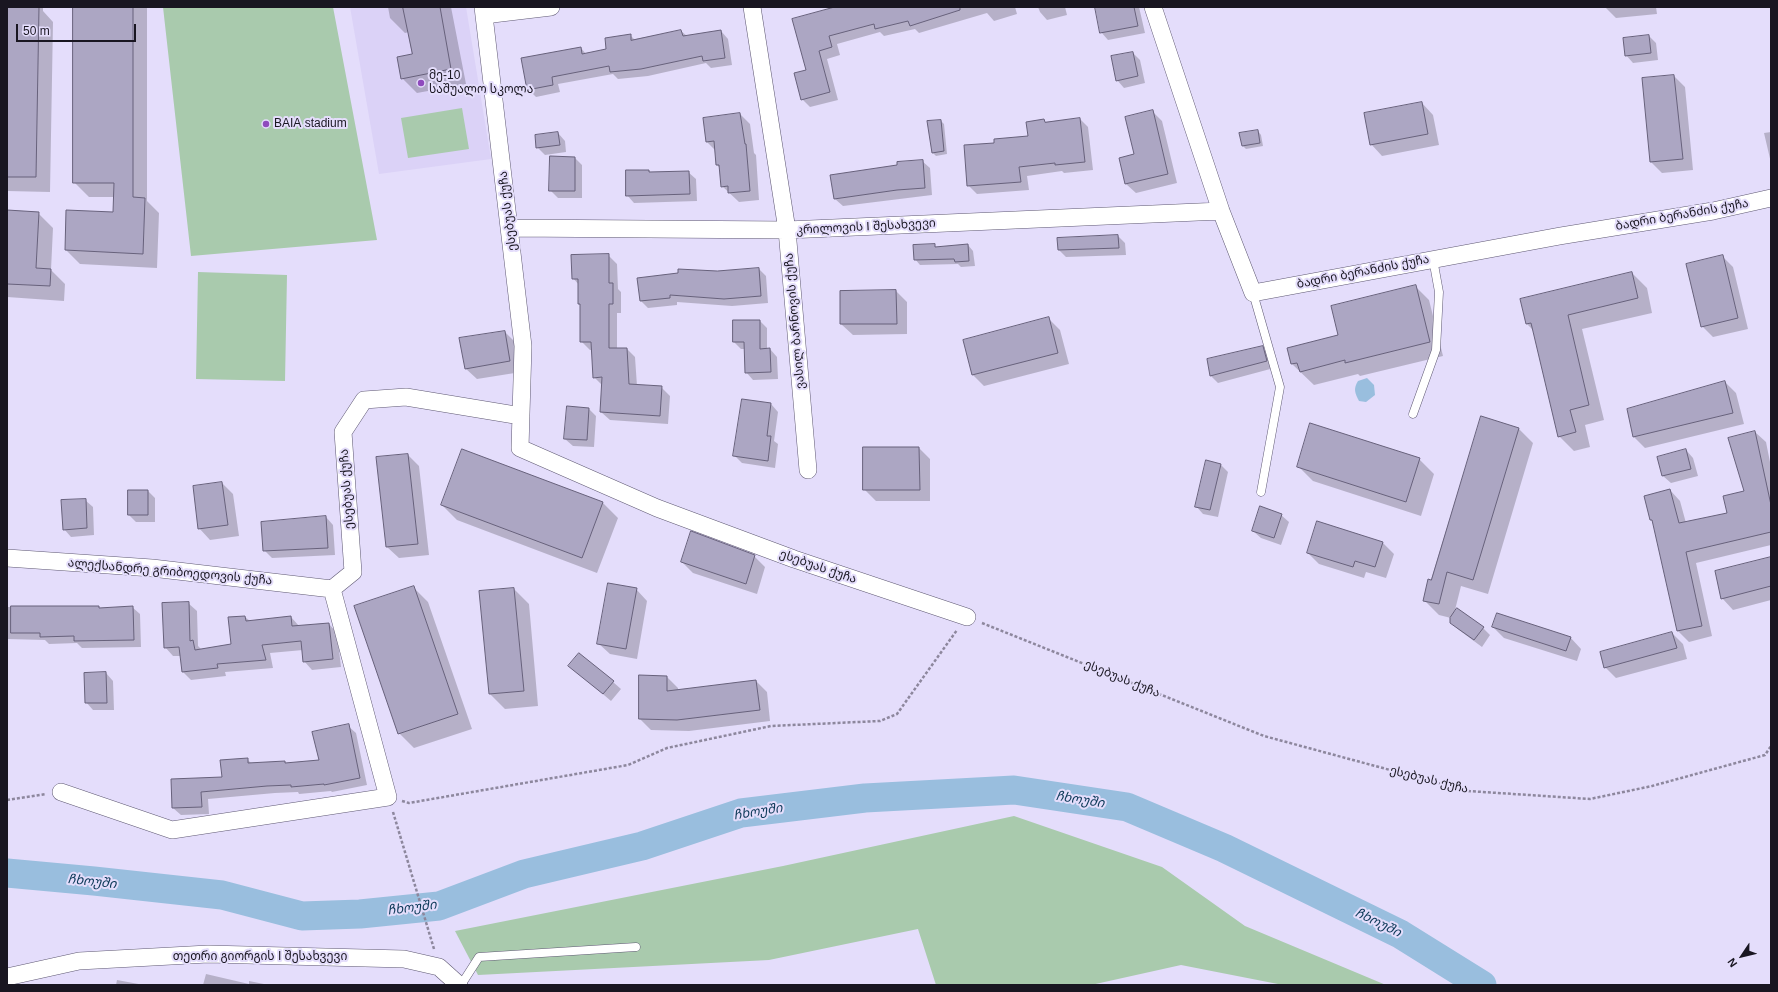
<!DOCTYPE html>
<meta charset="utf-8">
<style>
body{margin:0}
#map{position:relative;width:1778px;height:992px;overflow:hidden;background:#e4ddfb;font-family:Arial,sans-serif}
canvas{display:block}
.frame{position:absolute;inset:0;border:8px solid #191621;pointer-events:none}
.north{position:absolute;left:1722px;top:936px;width:40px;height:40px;-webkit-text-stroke:3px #e4ddfb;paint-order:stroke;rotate:235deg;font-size:11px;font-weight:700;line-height:16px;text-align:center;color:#191621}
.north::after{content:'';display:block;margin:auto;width:14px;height:18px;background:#191621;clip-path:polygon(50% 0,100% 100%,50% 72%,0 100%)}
.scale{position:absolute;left:16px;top:24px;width:120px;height:18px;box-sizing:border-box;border:2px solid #191621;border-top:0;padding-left:5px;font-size:12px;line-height:14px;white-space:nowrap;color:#191621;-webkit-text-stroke:3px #e4ddfb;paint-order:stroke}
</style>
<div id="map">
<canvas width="1778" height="992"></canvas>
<div class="frame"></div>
<div class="north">N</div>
<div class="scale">50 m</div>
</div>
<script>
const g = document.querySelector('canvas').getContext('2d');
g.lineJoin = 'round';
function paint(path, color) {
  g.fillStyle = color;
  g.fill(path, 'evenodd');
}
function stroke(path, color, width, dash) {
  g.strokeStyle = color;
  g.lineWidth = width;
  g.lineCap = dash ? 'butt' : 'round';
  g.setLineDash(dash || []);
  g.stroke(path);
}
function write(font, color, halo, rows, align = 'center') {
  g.font = font + ' Arial,"Noto Sans Georgian",sans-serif';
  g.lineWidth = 4;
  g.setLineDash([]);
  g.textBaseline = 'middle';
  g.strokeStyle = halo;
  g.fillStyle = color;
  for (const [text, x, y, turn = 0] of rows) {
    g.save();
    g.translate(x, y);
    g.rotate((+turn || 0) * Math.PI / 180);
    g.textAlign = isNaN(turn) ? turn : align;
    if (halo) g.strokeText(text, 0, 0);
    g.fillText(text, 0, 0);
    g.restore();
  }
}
paint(new Path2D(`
 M350,7H466L491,159L379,174Z`), '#dbd2f7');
paint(new Path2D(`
 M163,7H333L377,240L191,256Z
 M462,108L469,149L408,158L401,118Z
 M198,272L287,275L285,381L196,379Z
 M1014,816L1162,867L1245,926L1386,985H1283L1181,965L1091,985H936L918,929L769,960L478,975L455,931L783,866Z`), '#a9caad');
paint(new Path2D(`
 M1367,378L1374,385L1375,395L1366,402L1359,401C1355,393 1353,389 1358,381Z`), '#99bede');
paint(new Path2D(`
 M7,7H43V11L53,22L50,192L7,191Z
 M74,7H147V201L159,213L157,268L80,264L66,250L114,213V197H89L74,182Z
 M388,7H451L466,84L417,93L402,78L413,55L409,32L405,33L390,18Z
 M840,7H1015L1017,14L994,21L987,13L919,33L915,29L884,36L880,32L837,44L840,55L827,59L838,100L810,107L802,99L807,70Z
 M1038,7H1065L1067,15L1047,20L1040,12Z
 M1100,7H1139L1145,33L1108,40L1101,32Z
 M1605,7H1656L1657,14L1616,18Z
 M681,31L687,36L721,31L728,39L732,65L711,68L706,63L648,76L618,79L613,74L558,84L560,92L536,97L528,89L581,48L586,54L608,50L630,35L635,40Z
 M1649,36L1656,43L1658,60L1633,63L1626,55Z
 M1133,53L1140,60L1145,83L1124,88L1117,80Z
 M1674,76L1685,87L1693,170L1662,173L1651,162L1643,79Z
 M1422,103L1433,115L1439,145L1382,156L1371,144Z
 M1152,111L1162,121L1177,183L1136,193L1126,184Z
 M740,114L750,124L754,153L756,155L759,200L739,202L722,186L720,168L717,165L716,151L707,142Z
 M1080,119L1088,127L1093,170L1064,173L1062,171L1027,176L1029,190L977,194L968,185L995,144L1029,137L1044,120L1046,123Z
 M941,121L944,124L947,154L936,156L932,152Z
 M1258,131L1261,135L1263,146L1246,149L1243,146Z
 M1771,132V163L1764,133Z
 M558,133L565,141L566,152L545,155L537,147Z
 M575,158L582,165V198H558L550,190Z
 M922,161L930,168L932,195L843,206L835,199Z
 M649,171L651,173L688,172L696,179L697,201L634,203L627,195Z
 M7,211L38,213L53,228L51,270L65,284L64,301L7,297Z
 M1118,236L1125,243L1126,255L1066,257L1059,250Z
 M934,245L937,248L968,245L973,251L975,266L961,267L958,264L920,265L915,259Z
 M608,255L617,264L618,289L621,292V313H617V349H627L635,357L637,386L661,387L670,396L668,424L610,420L601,412L603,386L594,377L593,350H590L581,341V306L579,304V285L573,278Z
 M1722,256L1733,267L1748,329L1713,337L1702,326Z
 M759,269L766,276L768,303L732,306L677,302V305L648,308L641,301L638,279Z
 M1632,273L1647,288L1652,313L1582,329L1604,420L1585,425L1590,447L1574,451L1559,436L1534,331L1527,324L1521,300Z
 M1415,286L1429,300L1443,356L1360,376L1358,374L1314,385L1292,364Z
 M896,291L907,302V334L853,335L841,324Z
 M1048,318L1060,330L1069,364L984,386L973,375L964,341Z
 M760,321L767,328V349H770L777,357L778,379L753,380L746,372L745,349H741L734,342Z
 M505,332L516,343L521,372L477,379L465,368Z
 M1262,348L1270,355L1274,368L1218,383L1211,376L1208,360Z
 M1725,382L1736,393L1744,424L1645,448L1634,437Z
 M742,400L771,404L778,412L774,441L778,444L775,468L742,463L735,456Z
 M589,409L596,416L594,447L573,446L565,439Z
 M1482,417L1519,429L1533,443L1488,594L1461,586L1454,614L1483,628L1490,635L1482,647L1459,630L1451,623V618L1439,615L1424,600L1432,581Z
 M1755,432L1766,442L1771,467V545L1696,563L1712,636L1689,642L1678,631L1654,522L1651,520L1670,490L1680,501L1686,523L1729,514L1745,491Z
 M864,448H919L930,459V501H876L864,489Z
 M1686,450L1693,458L1698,476L1671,483L1663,476L1659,458Z
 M408,455L419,466L429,555L399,558L387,547Z
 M1419,459L1434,474L1421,516L1313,481L1298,466Z
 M1221,465L1228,472L1218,517L1203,514L1196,506Z
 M222,483L233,494L239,536L210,540L199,528Z
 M148,491L155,498V522H136L129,515Z
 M85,500L93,507L94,535L71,537L64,529Z
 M603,503L618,518L597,573L457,520L442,505Z
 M1281,515L1289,522L1281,545L1261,538L1253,531Z
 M326,517L333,525L335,555L272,558L264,550Z
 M1383,543L1394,554L1386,578L1366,572L1364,578L1319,564L1308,553Z
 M754,556L765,567L757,594L693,573L682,562Z
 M1771,558V600L1733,610L1722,598Z
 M413,587L428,602L472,729L414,748L399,733Z
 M514,589L529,604L538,706L505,709L490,694Z
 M636,589L647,601L637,659L610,654L598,643Z
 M188,603L197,611L198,646L202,650L232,645L245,617L250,621L291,617L299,626L329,624L337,633L341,667L312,670L304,661L303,650L270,653L273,668L225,672L226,676L191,680L183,672L181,656H173L165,647Z
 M7,607H98L100,609L132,607L140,614L141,647L82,648L77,643L49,644L45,640L7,639Z
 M1493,627L1570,637L1581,649L1577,661L1504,638Z
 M1672,633L1683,644L1687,659L1616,678L1605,667Z
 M570,666L613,682L621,689L611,701Z
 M106,673L113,681L114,710H93L86,702Z
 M640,676L667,677L678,688V691L756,681L767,692L770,721L689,731L651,730L640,719Z
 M348,726L356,733L367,785L332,792L331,791L299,794L298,792L275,793L208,799L209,814L181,815L173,808L223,777L247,759L252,764L285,762L287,764L320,761Z
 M206,974L249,984V981L269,985H203Z
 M117,980L144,985H116Z`), '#0003');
stroke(new Path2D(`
 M7,873L94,881L222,895L302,916L360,914L439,906L524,874L642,846L741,813L865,798L1014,790L1127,807L1224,848L1400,934L1482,985`), '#99bede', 29);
const building = new Path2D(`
 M7,7H39L36,177H7Z
 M73,7H133V197L145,198L143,254L65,250L66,210L113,212L114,183H73Z
 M403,7H440L451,69L401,79L397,57L412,54Z
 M835,7H960V10L910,26L908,21L875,29L874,24L829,36L832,47L819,51L830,92L801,100L794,73L806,70L792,19Z
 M1095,7H1134L1138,26L1100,33Z
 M681,30L683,36L721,30L725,58L703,61L702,56L641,69L610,72L609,66L552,77L553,85L527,90L521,58L581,47L582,54L606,49L605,38L631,34V40Z
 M1649,35L1651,53L1625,56L1623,38Z
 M1133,52L1138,76L1116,81L1111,56Z
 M1674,75L1683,159L1650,162L1642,78Z
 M1422,102L1428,134L1370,145L1364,113Z
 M1153,110L1168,174L1125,184L1119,158L1134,154L1125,117Z
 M740,113L745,144H746L750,191L728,193V186L721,187L719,165H716L714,141L706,142L703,118Z
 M1080,118L1085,162L1055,165V163L1019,167L1021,182L967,186L964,145L994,143V139L1028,136L1026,122L1044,119L1045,122Z
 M941,120L944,151L932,153L927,121Z
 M1258,130L1260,143L1242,146L1239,133Z
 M558,132L560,145L536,148L535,135Z
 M550,156L575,157V191H549Z
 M923,160L925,188L897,190L834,199L830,175L897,165V162Z
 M626,170H649V172L689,171L690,194L626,196Z
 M7,210L39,212L36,268L51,269L50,286L7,284Z
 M1118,235L1119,248L1058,250L1057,238Z
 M935,244V247L968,244L969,261L955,262L954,259L914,260L913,245Z
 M609,254V283H613V304H609V348H627L629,384L662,386L660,416L600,412L602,377L593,378L591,342H580V304H578V279H572L571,255Z
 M1723,255L1738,318L1701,327L1686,264Z
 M759,268L761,296L724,299L670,295V298L640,301L637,278L678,273V269L717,271Z
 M1632,272L1638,298L1568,315L1589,405L1570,410L1576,432L1558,437L1531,323L1526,324L1520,299Z
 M1416,285L1430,342L1345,363V360L1300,372L1297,363L1291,364L1287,348L1338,335L1331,306Z
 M896,290L897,324H840V291Z
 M1049,317L1058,353L972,375L963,340Z
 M733,320H760V349L770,348L771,372L745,373L744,342H733Z
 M505,331L510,361L465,369L459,338Z
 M1263,346L1267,361L1210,376L1207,359Z
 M1725,381L1733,413L1633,437L1627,409Z
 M742,399L771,403L767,436H771L768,461L733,456Z
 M567,406L589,408L587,440L564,439Z
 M1481,416L1519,428L1473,580L1447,572L1439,604L1423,601L1428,579L1431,580Z
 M1310,423L1420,458L1406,502L1297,467Z
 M1755,431L1771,505V532L1686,552L1702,626L1677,631L1652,520H1650L1644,496L1670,489L1679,523L1727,513L1723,496L1744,491L1728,438Z
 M863,447H919L920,490H863Z
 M462,449L603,502L582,558L441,505Z
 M1686,449L1691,469L1662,476L1657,457Z
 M408,454L418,544L386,547L376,457Z
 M1206,460L1221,464L1210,510L1195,507Z
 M222,482L228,525L198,529L193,486Z
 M128,490H148V515H128Z
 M86,499L87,528L63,530L61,500Z
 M1260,506L1282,514L1274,538L1252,531Z
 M326,516L328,548L263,551L261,522Z
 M1317,521L1383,542L1375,567L1355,561L1353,567L1307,553Z
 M691,531L755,555L746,584L681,562Z
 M1771,557V586L1721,599L1715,571Z
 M608,583L637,588L626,649L597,644Z
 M414,586L458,714L398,734L354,606Z
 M514,588L524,691L489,694L479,591Z
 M189,602L190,641L193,640L195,650L231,644L228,617L245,616L246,621L291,616L292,626L329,623L333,659L303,662L301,641L262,645L266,660L217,664L218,668L182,672L179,647L164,648L162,603Z
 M11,606H99V608L133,606L134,640L74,641V636L40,637V633H11Z
 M1457,608L1484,627L1474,640L1450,623V618Z
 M1497,613L1571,637L1566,651L1492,627Z
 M1672,632L1677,648L1604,668L1600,652Z
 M579,653L614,681L603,694L568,666Z
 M106,672L107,703H85L84,673Z
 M639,675L667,676V691L756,680L760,710L677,720L639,719Z
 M349,724L360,778L324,785V784L291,787V785L267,786L201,792L202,807L172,808L171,779L222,777L220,760L248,758V763L285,761V763L319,760L312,732Z`);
paint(building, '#aca6c3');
stroke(building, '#67617b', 1);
const lane = new Path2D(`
 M1253,293L1280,387L1261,492
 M1413,414L1436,350L1439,292L1433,259
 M461,985L479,957L636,947`);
const street = new Path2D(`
 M483,7L523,346L520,448L657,508L794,559L967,617
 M752,7L787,230L808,470
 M1153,7L1221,211L1253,293L1560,236L1713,211L1771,198
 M484,15L551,7
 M510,228L787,230L1221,211
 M7,558L152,568L332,589
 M332,589L353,572L343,432L364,400L406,397L521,416
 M61,792L172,830L388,797L332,589
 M7,977L79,961L208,954L404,959L439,967L459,985`);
stroke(lane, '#5f5973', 9);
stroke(street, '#5f5973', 18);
stroke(new Path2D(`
 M982,623L1264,736L1468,791L1590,799L1652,786L1765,755L1771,746
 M7,800L46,794
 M402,801L409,803L628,765L667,748L771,726L880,721L897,714L957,630
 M393,812L434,949`), '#8d879d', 2.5, [3, 2]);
stroke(lane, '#fff', 8);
stroke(street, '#fff', 17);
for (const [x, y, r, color] of [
 [421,83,4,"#8f4abd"],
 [266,124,4,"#8f4abd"]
]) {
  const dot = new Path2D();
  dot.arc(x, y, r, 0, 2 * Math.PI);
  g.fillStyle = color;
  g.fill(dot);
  stroke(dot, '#e4ddfb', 1.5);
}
write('12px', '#191621', '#e4ddfb', [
 ["მე-10",429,76],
 ["საშუალო სკოლა",429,90],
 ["BAIA stadium",274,124]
], 'left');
write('12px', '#191621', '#e4ddfb', [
 ["ესებუას ქუჩა",508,211,-97],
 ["ბადრი ბერანძის ქუჩა",1682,215,-10],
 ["კრილოვის I შესახვევი",866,227,-3],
 ["ბადრი ბერანძის ქუჩა",1363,272,-11],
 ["ვასილ ბარნოვის ქუჩა",795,321,-95],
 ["ესებუას ქუჩა",347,489,-94],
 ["ესებუას ქუჩა",818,567,19],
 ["ალექსანდრე გრიბოედოვის ქუჩა",170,572,5],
 ["ესებუას ქუჩა",1122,679,22],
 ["ესებუას ქუჩა",1429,780,14],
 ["თეთრი გიორგის I შესახვევი",260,957]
]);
write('italic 13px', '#0b3857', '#e4ddfb', [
 ["ჩხოუში",1080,800,9],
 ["ჩხოუში",758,812,-9],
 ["ჩხოუში",92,882,6],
 ["ჩხოუში",412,908,-7],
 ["ჩხოუში",1378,923,26]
]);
</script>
